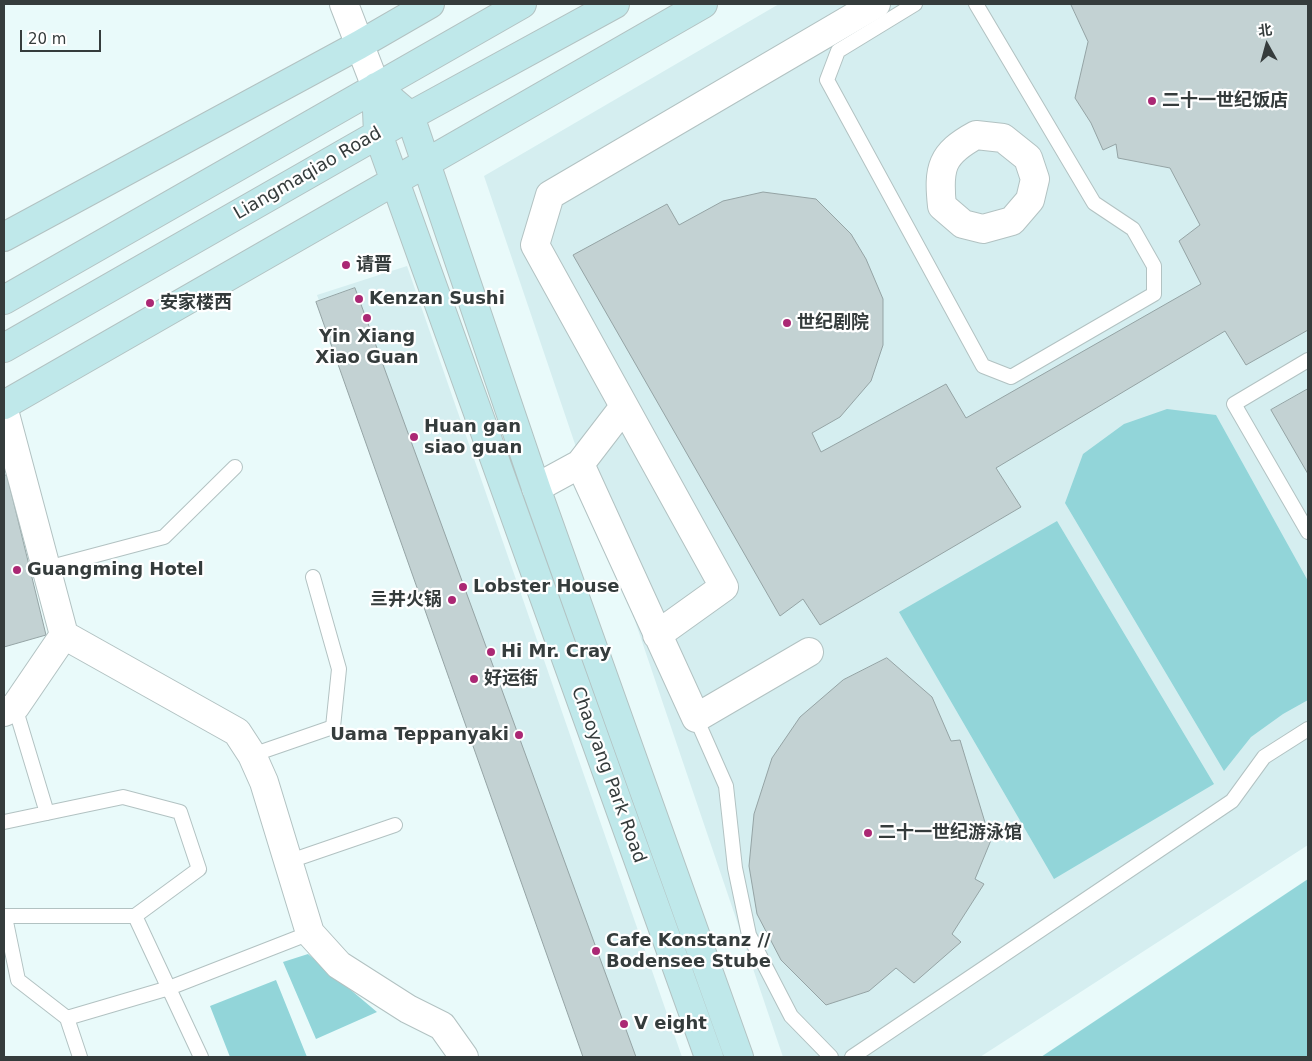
<!DOCTYPE html>
<meta charset="utf-8">
<style>
body{margin:0}
#map{position:relative;width:1312px;height:1061px;overflow:hidden;background:#e9fafa;font-family:"DejaVu Sans","Noto Sans SC",sans-serif}
canvas{display:block}
.frame{position:absolute;inset:0;border:5px solid #353c3c;pointer-events:none}
.north{position:absolute;left:1242px;top:20px;width:50px;height:50px;-webkit-text-stroke:4px #fff;paint-order:stroke;rotate:353deg;font-size:14px;font-weight:700;line-height:20px;text-align:center;color:#353c3c}
.north::after{content:'';display:block;margin:auto;width:18px;height:22px;background:#353c3c;clip-path:polygon(50% 0,100% 100%,50% 72%,0 100%)}
.scale{position:absolute;left:20px;top:30px;width:81px;height:22px;box-sizing:border-box;border:2px solid #353c3c;border-top:0;padding-left:6px;font-size:15px;line-height:18px;white-space:nowrap;color:#353c3c;-webkit-text-stroke:4px #fff;paint-order:stroke}
</style>
<div id="map">
<canvas width="1312" height="1061"></canvas>
<div class="frame"></div>
<div class="north">北</div>
<div class="scale">20 m</div>
</div>
<script>
const g = document.querySelector('canvas').getContext('2d');
g.lineJoin = 'round';
function paint(path, color) {
  g.fillStyle = color;
  g.fill(path, 'evenodd');
}
function stroke(path, color, width, dash) {
  g.strokeStyle = color;
  g.lineWidth = width;
  g.lineCap = dash ? 'butt' : 'round';
  g.setLineDash(dash || []);
  g.stroke(path);
}
function write(font, color, halo, rows, align = 'center') {
  g.font = font + ' "DejaVu Sans","Noto Sans SC",sans-serif';
  g.lineWidth = 4.5;
  g.setLineDash([]);
  g.textBaseline = 'middle';
  g.strokeStyle = halo;
  g.fillStyle = color;
  for (const [text, x, y, turn = 0] of rows) {
    g.save();
    g.translate(x, y);
    g.rotate((+turn || 0) * Math.PI / 180);
    g.textAlign = isNaN(turn) ? turn : align;
    if (halo) g.strokeText(text, 0, 0);
    g.fillText(text, 0, 0);
    g.restore();
  }
}
paint(new Path2D(`
 M779,4H1308V845L980,1057H783L484,176Z
 M407,266L682,1057H585L317,295Z`), '#d5eef0');
paint(new Path2D(`
 M1167,409L1216,415L1308,581V700L1283,714L1251,737L1224,771L1065,503L1083,454L1124,424Z
 M1057,521L1214,784L1054,879L899,612Z
 M1308,879V1055L1306,1057H1041Z
 M308,954L377,1012L316,1039L283,962Z
 M276,980L307,1057H230L210,1006Z`), '#92d5d9');
const building = new Path2D(`
 M1071,4H1308V330L1246,365L1225,331L996,468L1021,507L820,625L803,599L780,616L573,255L667,204L679,225L723,201L763,192L816,199L851,234L866,259L883,299V345L871,381L840,417L812,433L821,452L946,384L966,418L1201,284L1179,241L1200,225L1170,168L1118,158L1116,144L1103,150L1091,123L1075,98L1088,42Z
 M355,288L636,1057H583L316,302Z
 M1308,389V474L1271,410Z
 M7,475L46,635L4,647V476Z
 M887,658L932,697L951,741L960,740L987,829L996,828L975,879L984,884L952,934L961,942L914,983L896,968L869,991L826,1005L781,960L757,914L749,866L754,814L772,758L800,717L843,680Z`);
paint(building, '#c3d2d3');
stroke(building, '#95a4a5', 1);
const lane = new Path2D(`
 M915,4L838,51L827,80L983,366L1011,377L1154,294V266L1133,229L1094,203L976,4
 M1308,360L1234,404L1308,532
 M47,568L164,537L235,467
 M15,707L47,813
 M696,718L726,786L735,868L749,935L791,1016L831,1057
 M252,755L333,727L339,669L313,577
 M4,822L123,797L180,812L199,869L135,916
 M287,862L395,825
 M4,916H135L201,1057
 M5,917L18,980L67,1018L80,1057
 M67,1018L169,988L310,933
 M852,1057L1232,801L1264,757L1308,729`);
const street = new Path2D(`
 M344,4L376,87
 M976,135L1003,138L1028,158L1035,179L1030,200L1012,221L983,229L963,224L942,206C938,168 941,154 976,135Z
 M623,408L580,464L696,718L809,652
 M4,410L64,635L15,707L4,712
 M536,488L580,464
 M64,635L237,732L252,755L264,782L310,933L339,965L408,1009L442,1026L464,1057
 M657,635L724,587L535,245L550,195L876,4`);
const secondary = new Path2D(`
 M376,87L410,116L536,488L739,1057
 M376,87L378,134L709,1057
 M4,237L359,45L430,4
 M4,300L522,4
 M4,348L410,116L615,4
 M4,405L703,4`);
stroke(lane, '#b2c2c2', 16);
stroke(street, '#b2c2c2', 30);
stroke(secondary, '#b2c2c2', 30);
stroke(lane, '#fff', 14);
stroke(street, '#fff', 28);
stroke(secondary, '#bfe8ea', 28);
for (const [x, y, r, color] of [
 [1152,101,5,"#ab2874"],
 [346,265,5,"#ab2874"],
 [359,299,5,"#ab2874"],
 [150,303,5,"#ab2874"],
 [367,318,5,"#ab2874"],
 [787,323,5,"#ab2874"],
 [414,437,5,"#ab2874"],
 [17,570,5,"#ab2874"],
 [463,587,5,"#ab2874"],
 [452,600,5,"#ab2874"],
 [491,652,5,"#ab2874"],
 [474,679,5,"#ab2874"],
 [519,735,5,"#ab2874"],
 [868,833,5,"#ab2874"],
 [596,951,5,"#ab2874"],
 [624,1024,5,"#ab2874"]
]) {
  const dot = new Path2D();
  dot.arc(x, y, r, 0, 2 * Math.PI);
  g.fillStyle = color;
  g.fill(dot);
  stroke(dot, '#fff', 2);
}
write('bold 18px', '#353c3c', '#fff', [
 ["二十一世纪饭店",1162,101],
 ["请晋",356,265],
 ["Kenzan Sushi",369,299],
 ["安家楼西",160,303],
 ["世纪剧院",797,323],
 ["Yin Xiang",367,337,"center"],
 ["Xiao Guan",367,358,"center"],
 ["Huan gan",424,427],
 ["siao guan",424,448],
 ["Guangming Hotel",27,570],
 ["Lobster House",473,587],
 ["亖井火锅",442,600,"right"],
 ["Hi Mr. Cray",501,652],
 ["好运街",484,679],
 ["Uama Teppanyaki",509,735,"right"],
 ["二十一世纪游泳馆",878,833],
 ["Cafe Konstanz //",606,941],
 ["Bodensee Stube",606,962],
 ["V eight",634,1024]
], 'left');
write('18px', '#353c3c', '#fff', [
 ["Liangmaqiao Road",308,174,-30],
 ["Chaoyang Park Road",608,775,70]
]);
</script>
